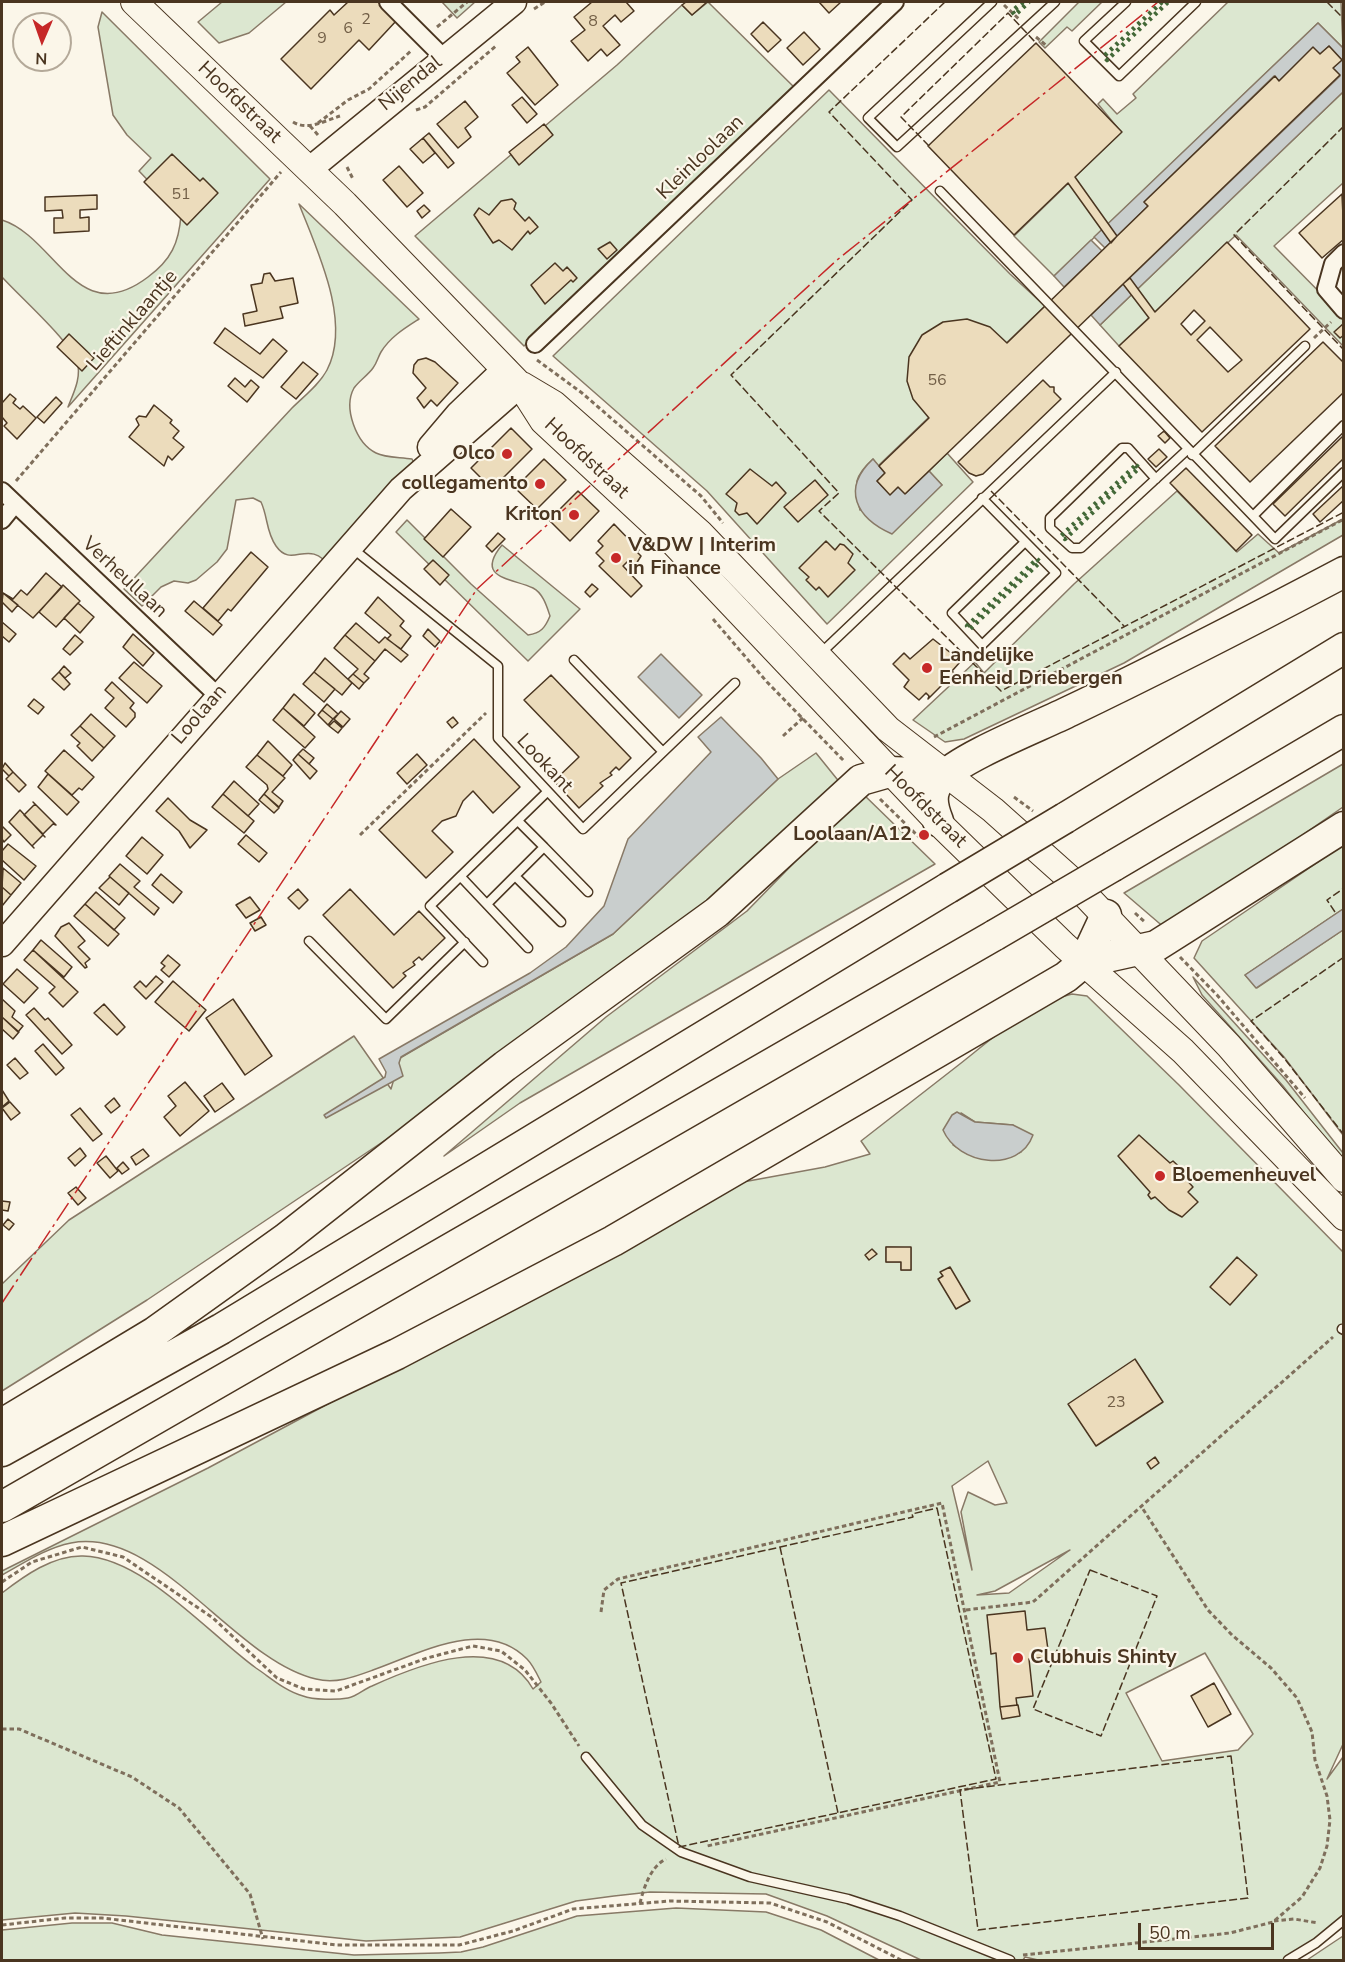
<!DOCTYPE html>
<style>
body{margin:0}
#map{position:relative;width:1345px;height:1962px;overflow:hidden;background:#fbf6e9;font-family:"Nunito Sans",sans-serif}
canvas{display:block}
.frame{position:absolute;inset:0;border:3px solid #4a3520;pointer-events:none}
.north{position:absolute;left:12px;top:12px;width:60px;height:60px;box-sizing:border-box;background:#fbf6e9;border:2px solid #b4a999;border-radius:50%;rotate:182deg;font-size:16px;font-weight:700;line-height:24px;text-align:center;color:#4a3520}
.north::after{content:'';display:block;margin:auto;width:21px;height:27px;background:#c62828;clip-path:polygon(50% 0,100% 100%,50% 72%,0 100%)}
.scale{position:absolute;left:1138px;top:1923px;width:136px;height:27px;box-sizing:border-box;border:3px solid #4a3520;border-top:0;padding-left:8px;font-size:18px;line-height:21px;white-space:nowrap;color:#4a3520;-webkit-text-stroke:4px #fbf6e9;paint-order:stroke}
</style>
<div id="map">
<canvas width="1345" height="1962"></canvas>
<div class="frame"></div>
<div class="north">N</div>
<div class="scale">50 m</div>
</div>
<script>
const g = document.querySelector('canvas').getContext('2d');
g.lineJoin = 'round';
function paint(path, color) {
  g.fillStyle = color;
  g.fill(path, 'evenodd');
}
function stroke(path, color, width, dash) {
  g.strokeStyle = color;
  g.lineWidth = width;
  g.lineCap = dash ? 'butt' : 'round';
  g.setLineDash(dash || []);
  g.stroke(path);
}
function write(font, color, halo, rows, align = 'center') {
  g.font = font + ' "Nunito Sans",sans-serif';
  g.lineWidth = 4.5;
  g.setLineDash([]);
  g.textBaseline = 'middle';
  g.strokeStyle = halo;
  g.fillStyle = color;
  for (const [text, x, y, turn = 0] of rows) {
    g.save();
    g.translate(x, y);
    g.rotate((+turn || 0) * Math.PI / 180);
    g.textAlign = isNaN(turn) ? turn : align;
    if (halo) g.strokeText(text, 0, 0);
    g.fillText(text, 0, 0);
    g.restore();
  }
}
const green = new Path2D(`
 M222,2H286L249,33L219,43L198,22Z
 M442,2H475L457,18Z
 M708,2L800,93L524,346L415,236L617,65L682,5L692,15Z
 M1079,2H1102L1072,31L1067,27L1045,48L1039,42Z
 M1228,2H1341L1343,48L1318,23L1054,276L1014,236L1121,132L1098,104L1103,99L1117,114L1136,98L1133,94Z
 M102,12L270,179L68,407C73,394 82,377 77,362C68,339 20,297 2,277V220C56,237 77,331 148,277C171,260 179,243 181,215L139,171L151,158L127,135L113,115L98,27Z
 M829,90L1010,274L1045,306L878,466L873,459C852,478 855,485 860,510L942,485L929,471L947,453L973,482L827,624L707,491L553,356Z
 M1343,92V183L1274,246L1343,316V346L1236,235L1119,346L1100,325Z
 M299,204L419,319C405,328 390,337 381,352C378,357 377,363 373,368C368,375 359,381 354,388C343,408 356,443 376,453C386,458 400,457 412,459L416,467L331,568C308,536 293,570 276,546C266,532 268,517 261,502L253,498L236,500L227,549L217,562L196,580L188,583L174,581L161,587L142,606L124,589L292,408C304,396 319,385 327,370C352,322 317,250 299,204Z
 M1177,491L1237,552L1258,534L1279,553L1343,519V535L1124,663L964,739L945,742L913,720L975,662L984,673L1074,584Z
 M407,520L471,584L528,635C541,633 545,628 550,616C547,607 543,593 533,588C512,578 474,579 502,545L580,609L528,661L396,532Z
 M816,753L841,784L751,871L448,1098L147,1300L2,1391V1284L69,1220L354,1036L391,1089L400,1058L613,934L778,779Z
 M1343,764V807L1166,929L1124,893Z
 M862,793L935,864L520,1103L444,1156L606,1017L747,911Z
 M1343,845V909L1245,975L1257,988L1343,930V1135L1284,1057L1194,958L1202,941Z
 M1193,977L1286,1080L1343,1153V1163L1283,1086L1202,995Z
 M1072,994L1087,996L1179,1085L1343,1252L1344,1742L1327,1779L1343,1757V1915C1326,1932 1306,1949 1284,1960H1038L1025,1957L1023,1960H921L827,1916L766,1894L650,1892L614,1896L576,1901L460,1937L366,1941L126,1916L75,1913L2,1920V1593C24,1576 53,1555 83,1556C143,1557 210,1635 256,1668C271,1678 285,1691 303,1696C313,1700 337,1700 348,1698C356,1697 364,1689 372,1686C418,1665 500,1631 533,1689L541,1682C537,1674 533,1665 527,1659C485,1616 419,1654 373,1670C354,1677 336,1684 316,1679C235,1661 158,1526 71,1543C46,1548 24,1563 2,1575V1571L208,1468L743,1182L825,1167L870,1154L861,1141C893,1116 924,1092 956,1067C991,1040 1028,1004 1072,994ZM961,1113L975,1122L1013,1125L1021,1152C996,1163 976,1162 953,1145ZM886,1247L911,1248V1270H901V1262H886ZM988,1461L1007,1503L995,1505L968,1492L961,1512L972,1570L952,1486ZM1070,1550L1009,1593L977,1595L995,1591ZM1205,1653L1253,1734L1238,1750L1162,1761L1126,1693Z
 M676,1908L766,1912L821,1930L879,1960H2V1930L72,1923H112L162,1935L354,1955L439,1953L461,1952L483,1947L577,1916Z
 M1343,1936V1960H1307Z`);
paint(green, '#dce7d0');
stroke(green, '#887966', 1.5);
const water = new Path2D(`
 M1318,23L1343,48V92L1100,325L1091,315L1340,76L1333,68L1342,60L1329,46L1320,54L1313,48L1279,81L1274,76L1144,202L1148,206L1105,248L1094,237Z
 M1091,240L1102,251L1064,287L1054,276Z
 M873,459L885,473L877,481L890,494L898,487L906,493L929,471L942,485L892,534C856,518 841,489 873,459Z
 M661,654L702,695L679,718L638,677Z
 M721,717L761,758L778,779L613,934L401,1057L399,1063L403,1076L326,1118L324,1115L385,1077L386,1072L379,1059L530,973L566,947L604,906L628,839L711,752L698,737Z
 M1343,909V930L1256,988L1245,975Z
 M957,1112L975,1122L1013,1125L1033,1135C1019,1174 958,1165 943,1130L952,1115Z`);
paint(water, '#c9cecd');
stroke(water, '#887966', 1.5);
const building = new Path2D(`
 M348,2H378L397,20L369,50L359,40L311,89L281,59L330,10L334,15Z
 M592,2H626L634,11L621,22L615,15L603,26L620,45L607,56L601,49L588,61L571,41L585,30L574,17Z
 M686,2H707L692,15L682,5Z
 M819,2H841L829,13Z
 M763,22L781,40L768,52L751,34Z
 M804,32L820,49L803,65L787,48Z
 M1036,43L1122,132L1075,177L1117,236L1111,243L1068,183L1014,235L928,146Z
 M1329,46L1342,60L1333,68L1340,75L905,494L898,487L890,495L877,481L885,473L879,466L929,418L913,399L907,381L909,357L922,335L943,322L967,319L990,327L1007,343L1148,206L1144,202L1275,76L1279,81L1313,47L1320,54Z
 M528,47L558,85L535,105L507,73L520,62L516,57Z
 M522,97L537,114L527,123L512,105Z
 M465,101L478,117L465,128L471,137L458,148L437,124Z
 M544,124L553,135L519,165L509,152Z
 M429,133L454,163L448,168L423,138Z
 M423,138L435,153L423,163L410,149Z
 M172,154L200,181L203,178L218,193L187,225L144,182Z
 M399,166L423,193L407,207L383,180Z
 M1342,194L1344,239L1322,258L1299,233Z
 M97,195V209L80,210V218L89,217V231L54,233V218H63L62,210L45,211V197Z
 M512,199L516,203L514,209L525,221L529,217L538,227L530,234L528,231L512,250L499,240L493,243L474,215L479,208L489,215L501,201Z
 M424,205L430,211L422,218L417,211Z
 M610,242L617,250L607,259L598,249Z
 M1227,242L1310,329L1202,432L1119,346L1149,318L1123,284L1130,278L1155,312ZM1194,310L1205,321L1191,335L1181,324ZM1210,327L1242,360L1228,372L1197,340Z
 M555,263L563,271L567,267L577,278L573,282L571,280L545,304L531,285Z
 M270,273L275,281L293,278L298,303L280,307L283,318L245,326L243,314L257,311L251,285L262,283L264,274Z
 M1344,323V335L1340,338L1334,332Z
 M225,328L260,354L273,339L287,351L263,378L214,343Z
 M69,334L94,358L82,371L57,347Z
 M1323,342L1344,363V392L1250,482L1215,446Z
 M426,358L435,362L458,383L437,406L431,400L424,408L417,398L426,388L413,373L414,365L418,360Z
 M303,362L318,374L296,399L281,387Z
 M235,378L245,387L251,380L259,387L247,402L228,386Z
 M1043,380L1050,387H1054V392L1061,399L983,474L976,476L969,473L958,462Z
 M10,394L16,399L13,403L20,409L23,406L36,418L17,439L4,426L7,423L2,417V403Z
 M56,397L62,403L44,423L37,417Z
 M154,405L172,420L170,423L179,431L173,438L184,447L172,460L168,456L164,466L129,437L139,425L136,419L139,416L146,417Z
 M511,428L532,449L492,489L471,468Z
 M1164,431L1170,438L1165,443L1158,436Z
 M1344,435V458L1285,516L1273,504Z
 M1159,449L1167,457L1156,467L1148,459Z
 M544,459L566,480L537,509L515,488Z
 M1186,468L1252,535L1236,551L1170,483Z
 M750,469L772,486L776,482L786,493L757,524L747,513L739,515L735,511L737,503L726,494Z
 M815,480L828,495L798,522L784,507Z
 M1344,485V500L1320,522L1313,514Z
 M578,491L599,511L570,541L549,520Z
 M451,509L471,527L443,557L424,539Z
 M614,524L639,550L637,552L641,556L636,564L629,560L623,566L642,586L631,597L599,566L604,561L596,553L603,546L598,541Z
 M498,533L505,539L492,552L486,546Z
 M826,541L835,550L840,544L844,545L853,554L848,563L855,570L828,597L819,587L816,590L806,580L809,577L799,568Z
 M251,552L268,567L231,611L228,609L218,621L203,608Z
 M433,560L449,575L440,585L424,569Z
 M46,573L62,587L33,618L3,593L13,599L21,590L27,595Z
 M592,584L598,589L590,597L585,592Z
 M63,585L80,601L56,627L39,612Z
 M3,593L18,605L12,612L2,602Z
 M378,597L404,621L400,626L411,636L401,649L387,639L391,635L365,613Z
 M194,601L222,625L213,635L185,611Z
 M78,603L94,617L80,633L64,618Z
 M2,622L16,634L9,642L2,636Z
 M356,623L379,643L385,637L408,655L401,662L385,649L375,661L345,635Z
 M428,629L440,641L435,647L423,636Z
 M133,634L154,653L143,666L123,647Z
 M75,635L83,642L70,655L63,649Z
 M345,635L375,661L364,674L369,678L364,683L353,674L358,669L334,648Z
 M933,639L961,661L952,671L954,673L928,699L929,696L926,693L919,700L904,687L909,680L893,664L904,653L910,659Z
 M325,658L352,683L342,695L314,672Z
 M134,662L162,686L147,703L119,678Z
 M64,666L71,673L65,678L59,672Z
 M59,672L70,684L64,690L52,679Z
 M314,672L335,689L324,702L303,684Z
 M353,674L364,683L359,689L348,679Z
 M551,675L631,758L619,770L616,767L610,773L612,775L600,783L603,786L579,808L554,781L579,757L524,700Z
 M112,682L134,703L130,708L135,713V717L126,727L105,708L114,698L105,690Z
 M294,694L315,713L304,726L283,708Z
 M34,699L44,707L38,714L28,706Z
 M327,704L338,714L333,719L322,710Z
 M283,708L315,737L305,748L273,720Z
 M322,710L333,719L328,725L318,715Z
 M341,711L350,719L343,727L334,719Z
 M91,714L115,736L104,748L80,726Z
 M453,717L458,723L452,728L447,722Z
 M334,721L342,728L338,733L329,726Z
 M80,726L104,748L92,761L77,746L80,743L71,735Z
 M474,739L520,787L493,813L473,791L463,801L456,816L442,821L432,831L453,852L426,878L379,830Z
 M268,741L292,765L283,776L257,755Z
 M303,749L314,758L309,764L298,754Z
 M64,750L94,777L82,790L79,788L72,795L45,771Z
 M298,754L317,771L310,779L293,760Z
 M417,754L427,765L407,784L397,773Z
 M257,755L285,778L272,792L283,801L279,807L264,794L268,789L267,785L246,767Z
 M5,763L13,772L9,776L2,769Z
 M13,772L26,785L19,792L6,779Z
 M48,774L79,802L67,815L38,787Z
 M234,781L259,804L248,816L223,794Z
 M223,794L254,821L244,833L212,807Z
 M264,794L279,808L274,813L259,800Z
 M168,798L190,820L207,830L190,848L179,831L156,811Z
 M33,802L56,825L53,824L43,834L24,815L35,804Z
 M20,810L45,837L43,835L32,846L34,848L9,822Z
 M2,826L11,835L4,842L2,839Z
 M246,835L267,853L259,862L238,844Z
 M142,837L163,855L147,874L126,856Z
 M8,844L36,866L24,880L2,860V851Z
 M120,864L140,881L134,887L159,908L154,915L109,876Z
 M3,868L21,883L11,895L2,887Z
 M161,874L182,892L173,903L152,885Z
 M110,877L129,893L119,905L99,888Z
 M2,887L11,895L2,906Z
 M298,889L308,900L299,909L288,898Z
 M350,889L394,935L419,911L445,938L422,960L419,957L413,962L415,965L403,973L406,976L393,988L323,915Z
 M96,892L125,918L114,930L85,904Z
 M250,897L260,910L246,918L236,905Z
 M85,904L119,934L108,946L74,916Z
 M261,917L266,925L255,931L250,923Z
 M69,923L85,941L78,947L90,959L85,963L87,967L85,968L55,936L61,927Z
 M41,940L72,967L64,977L33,950Z
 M33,950L78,992L63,1007L49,993L55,987L24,960Z
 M168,955L180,965L169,977L161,970L165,966L161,963Z
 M17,969L38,988L24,1003L3,984Z
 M156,976L163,982L146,999L134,987L140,981L146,987Z
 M173,981L206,1010L189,1031L155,1002Z
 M2,999L15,1011L12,1017L23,1026L18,1032L2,1017Z
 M233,999L272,1056L245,1075L206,1018Z
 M104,1004L125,1027L117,1035L94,1013Z
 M34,1008L45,1020L48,1018L72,1045L62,1054L26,1015Z
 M2,1017L19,1032L13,1039L2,1029Z
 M43,1044L64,1068L56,1075L35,1051Z
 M15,1058L28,1073L20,1079L7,1065Z
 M185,1082L209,1111L180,1136L164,1117L176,1106L168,1096Z
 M222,1083L234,1099L215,1112L204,1096Z
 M2,1090L9,1101L2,1107Z
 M114,1098L120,1106L111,1113L105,1106Z
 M10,1102L20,1113L11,1120L2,1108Z
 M80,1108L102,1134L93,1141L71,1115Z
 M1139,1135L1170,1163L1173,1161L1187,1174L1184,1177L1193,1187L1188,1192L1198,1202L1182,1217L1169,1210L1155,1197L1151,1199L1148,1195L1150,1192L1118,1156Z
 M80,1148L86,1156L75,1166L68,1158Z
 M143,1149L149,1156L136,1165L131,1157Z
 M106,1156L118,1171L110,1178L97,1163Z
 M123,1162L129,1169L122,1174L117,1168Z
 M76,1187L86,1198L78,1205L68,1193Z
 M2,1201L10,1202L8,1211L2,1210Z
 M8,1219L14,1224L9,1230L3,1225Z
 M886,1247H911V1270H901V1262H886Z
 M872,1249L877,1254L869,1260L865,1255Z
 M1237,1257L1257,1275L1230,1305L1210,1287Z
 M950,1267L970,1301L956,1309L938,1279L943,1276L940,1272Z
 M1135,1359L1163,1402L1096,1446L1068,1404Z
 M1155,1457L1159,1463L1151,1469L1147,1463Z
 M1025,1611L1027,1630L1045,1628L1049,1657L1029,1659L1033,1696L1016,1698L1017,1705L1000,1707L996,1653L991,1654L987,1615Z
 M1214,1683L1231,1714L1208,1727L1191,1696Z
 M1018,1705L1020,1716L1002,1719L1000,1707Z`);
paint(building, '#ecdcbc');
stroke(building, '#4a3520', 1.5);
const lane = new Path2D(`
 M992,2L868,118L897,147L1055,2
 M1126,2L1084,41L1119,76L1196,2
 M940,191L1253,516L1344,425
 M1192,455L1305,346
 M1156,479L1128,448H1122L1050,518V528L1072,548H1081L1187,450
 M982,498L1056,573L982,645L952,613L1025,542
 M1253,516L1275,539L1344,472
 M352,548L498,666V738L583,829L663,752L574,660
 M821,653L1116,372
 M663,752L735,683
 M518,821L544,847
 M515,876L561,922
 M461,877L528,948
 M487,904L544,847L588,892
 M309,941L386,1019L465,942
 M483,962L430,906L547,792
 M1342,1329L1344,1330
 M586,1757L642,1825L681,1852L750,1877L848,1899L900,1916L1010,1960
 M1288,1960L1316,1943L1344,1920`);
const street = new Path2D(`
 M388,2L444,58
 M1344,253L1333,264L1326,289L1344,310
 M535,344L895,2
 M2,491L217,695
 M2,520L15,504`);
const secondary = new Path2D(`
 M310,169L514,2
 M430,447L458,414L505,369
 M2,944L401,489L520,385`);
const primary = new Path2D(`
 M134,2L345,204L520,385L543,421L671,540L943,827L1065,946L1183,1051L1344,1217
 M522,385L554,404L700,533L888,729L993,810L1068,877L1229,1046L1344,1179`);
const highway = new Path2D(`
 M1065,818L1344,648
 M938,821C932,806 929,792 941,779C960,757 1040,726 1070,711C1162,667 1253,620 1344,572
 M1113,866L1344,730
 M1084,962L1156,946L1344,827
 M2,1424L155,1332L285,1239L505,1066L717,912L861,780L889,772L945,774
 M2,1451L221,1329L948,888
 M2,1507L995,935
 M2,1541L397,1354L613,1241L1066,977L1084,962L1106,915`);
stroke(lane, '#4a3520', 11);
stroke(street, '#4a3520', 20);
stroke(secondary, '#4a3520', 27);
stroke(primary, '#4a3520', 28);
stroke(highway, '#4a3520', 33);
stroke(new Path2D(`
 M1004,5L1019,19
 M534,9L545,2
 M437,27L467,2
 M1036,37L1047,46
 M416,110L425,107L497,45
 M293,122C308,131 324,121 340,116
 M318,123L348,100L369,89L412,50
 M310,126L318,135
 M347,167L353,179
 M1314,338L1331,322
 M537,360L582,393L701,496L723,523
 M16,481L281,172
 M713,619L767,682L845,762
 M783,736L804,717
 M934,737L1344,519
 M1014,797L1033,811
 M880,799L921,839
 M360,835L486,713
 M1135,913L1146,923
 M1180,957L1217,995L1305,1098
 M2,1582L32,1562L82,1547L123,1557L213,1618L277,1678L304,1689L336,1691L427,1658L473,1646L501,1651L525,1670L551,1703L579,1746
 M966,1610L1033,1602L1333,1337
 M601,1612L604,1590L618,1579L942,1503L1000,1782L707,1846
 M2,1729H19L132,1777L179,1808L250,1894L263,1939
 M640,1903C644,1887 651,1866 666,1859
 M1274,1921L1294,1919L1318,1923
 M2,1925L65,1918H102L337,1945H459L513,1931L573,1909L670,1901L770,1903L827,1922L901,1960
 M1023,1955L1230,1933L1273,1922L1302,1897L1320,1868L1327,1846L1330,1820L1327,1796L1315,1760L1312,1732L1297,1698L1271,1668L1232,1635L1208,1610L1141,1506`), '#7f6f5c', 3, [4.5, 3]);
stroke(lane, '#fbf6e9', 8);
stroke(street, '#fbf6e9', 16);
stroke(secondary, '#fbf6e9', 24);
stroke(primary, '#fbf6e9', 26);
stroke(highway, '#fbf6e9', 30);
const highwayBridge = new Path2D(`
 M948,888L1065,818
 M995,935L1113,866`);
stroke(highwayBridge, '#4a3520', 33, []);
stroke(highwayBridge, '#fbf6e9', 30);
stroke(new Path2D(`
 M1023,2L1012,11L1015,15L1029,2
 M1162,2L1104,56L1107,60L1168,2
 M1136,465L1139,468L1065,539L1061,536Z
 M1037,559L1040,562L970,629L967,626Z`), '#436837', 4.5, [3, 4.5]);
stroke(new Path2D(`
 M945,2L829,112L912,200L731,375L839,493L819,511L1001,691L1344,512
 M1327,2L1344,19
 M1344,126L1234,235L1344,350
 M929,146L901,117L1008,13L1036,43
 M991,491L1124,626
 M1335,912L1327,900L1344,888
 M1344,957L1251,1021L1284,1058L1344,1135
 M937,1508L996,1779L679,1847L621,1583L913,1517L912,1514Z
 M780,1547L838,1813
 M1090,1570L1157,1596L1101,1736L1033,1709Z
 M1231,1756L1248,1898L978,1930L960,1790Z`), '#4a3520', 1.5, [8, 3]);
stroke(new Path2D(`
 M2,1303L477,589L837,260L1158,2`), '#c62828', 1.5, [21, 4.5, 3, 4.5]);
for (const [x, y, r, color] of [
 [507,454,6,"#c62828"],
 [540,484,6,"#c62828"],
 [574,515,6,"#c62828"],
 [616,558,6,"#c62828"],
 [927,668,6,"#c62828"],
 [924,835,6,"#c62828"],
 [1160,1176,6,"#c62828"],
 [1018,1658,6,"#c62828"]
]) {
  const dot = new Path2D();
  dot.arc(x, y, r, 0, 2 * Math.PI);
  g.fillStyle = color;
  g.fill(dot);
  stroke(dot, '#fbf6e9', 2);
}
write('16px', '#725f47', null, [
 ["2",366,20],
 ["8",593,22],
 ["6",348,29],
 ["9",322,39],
 ["51",181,195],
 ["56",937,381],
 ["23",1116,1403]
]);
write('20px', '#4a3520', '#fbf6e9', [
 ["Nijendal",411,84,-39],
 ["Hoofdstraat",239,103,44],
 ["Kleinloolaan",701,158,-44],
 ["Lieftinklaantje",133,321,-49],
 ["Hoofdstraat",586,459,43],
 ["Verheullaan",124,578,43],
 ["Loolaan",200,715,-49],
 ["Lookant",544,764,47],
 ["Hoofdstraat",925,807,45]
]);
write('bold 20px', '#4a3520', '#fbf6e9', [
 ["Olco",495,454],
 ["collegamento",528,484],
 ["Kriton",562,515],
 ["V&DW | Interim",628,546,"left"],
 ["in Finance",628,569,"left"],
 ["Landelijke",939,656,"left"],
 ["Eenheid Driebergen",939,679,"left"],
 ["Loolaan/A12",912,835],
 ["Bloemenheuvel",1172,1176,"left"],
 ["Clubhuis Shinty",1030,1658,"left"]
], 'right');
</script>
